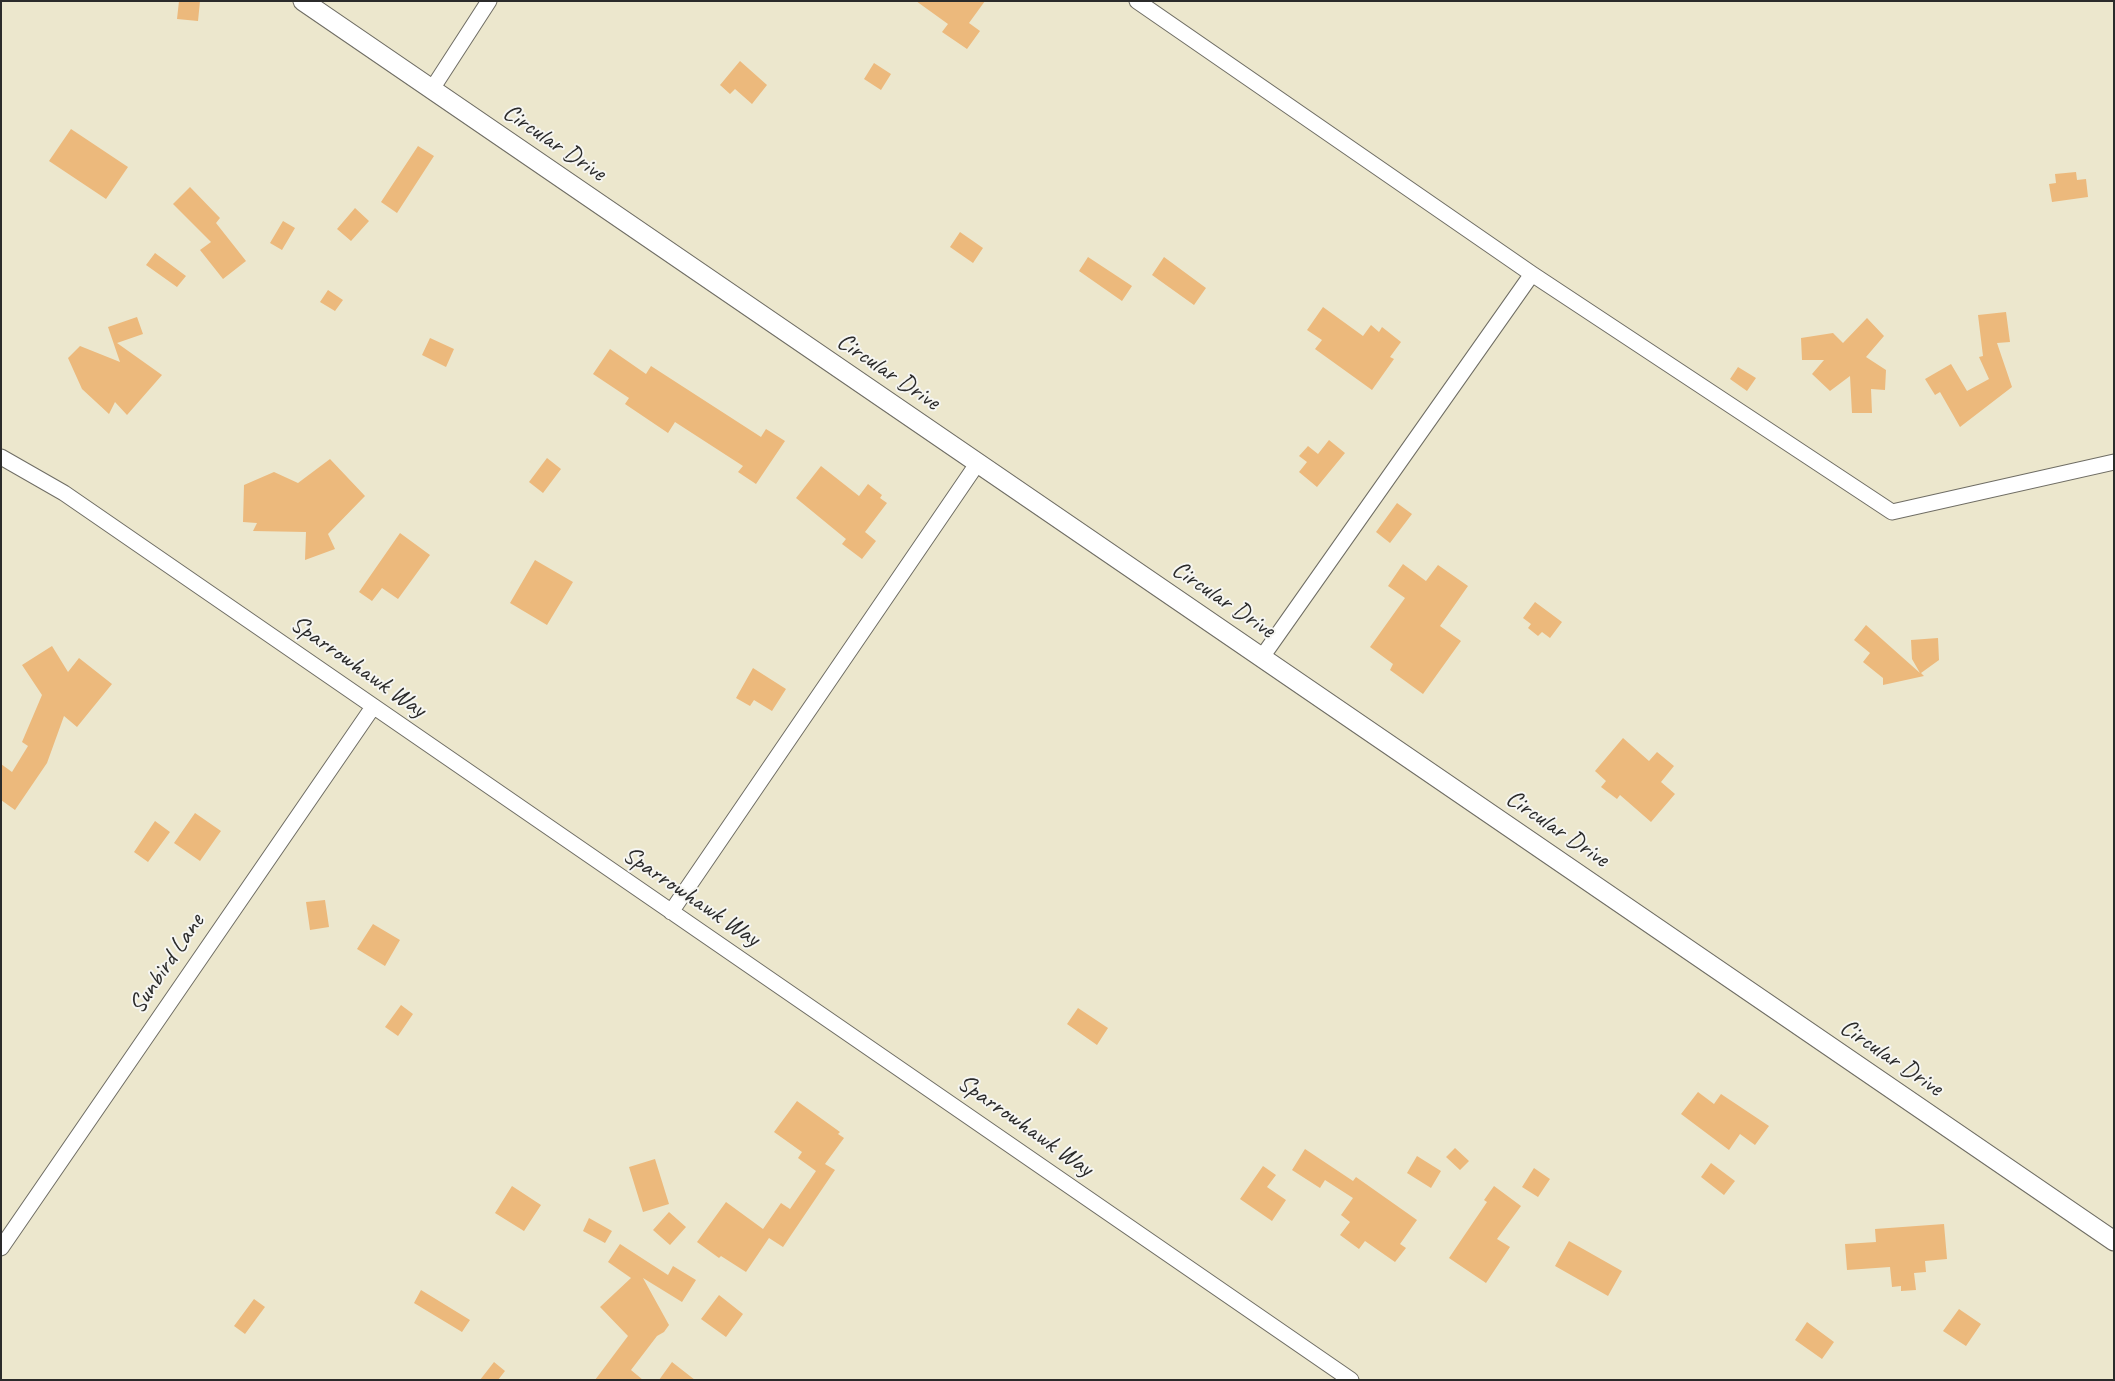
<!DOCTYPE html>
<style>
body{margin:0}
#map{position:relative;width:2115px;height:1381px;overflow:hidden;background:#ece7cd;font-family:Caveat,sans-serif}
canvas{display:block}
.frame{position:absolute;inset:0;border:2px solid #2b2b2b;pointer-events:none}
</style>
<div id="map">
<canvas width="2115" height="1381"></canvas>
<div class="frame"></div>
</div>
<script>
const g = document.querySelector('canvas').getContext('2d');
g.lineJoin = 'round';
function paint(path, color) {
  g.fillStyle = color;
  g.fill(path, 'evenodd');
}
function stroke(path, color, width, dash) {
  g.strokeStyle = color;
  g.lineWidth = width;
  g.lineCap = dash ? 'butt' : 'round';
  g.setLineDash(dash || []);
  g.stroke(path);
}
function write(font, color, halo, rows, align = 'center') {
  g.font = font + ' Caveat,sans-serif';
  g.lineWidth = 4;
  g.setLineDash([]);
  g.textBaseline = 'middle';
  g.strokeStyle = halo;
  g.fillStyle = color;
  for (const [text, x, y, turn = 0] of rows) {
    g.save();
    g.translate(x, y);
    g.rotate((+turn || 0) * Math.PI / 180);
    g.textAlign = isNaN(turn) ? turn : align;
    if (halo) g.strokeText(text, 0, 0);
    g.fillText(text, 0, 0);
    g.restore();
  }
}
paint(new Path2D(`
 M179,1H200L198,21L177,19Z
 M916,1H985L969,23L980,31L967,49L942,32L948,24Z
 M740,61L767,85L752,104L735,89L730,94L720,85Z
 M874,63L891,74L881,90L864,79Z
 M71,129L128,167L106,199L49,161Z
 M418,146L434,156L397,213L381,202Z
 M2076,172L2077,180L2086,179L2088,197L2052,202L2049,184L2056,183L2055,174Z
 M190,187L220,218L216,223L246,261L223,279L200,250L211,242L173,204Z
 M355,208L369,221L351,241L337,229Z
 M283,221L295,228L282,250L270,243Z
 M960,232L983,248L973,263L950,247Z
 M155,253L186,276L177,287L146,265Z
 M1088,257L1132,286L1122,301L1079,271Z
 M1164,257L1206,288L1194,305L1152,275Z
 M328,290L343,300L335,311L320,302Z
 M1323,307L1363,336L1371,325L1379,332L1382,327L1401,342L1390,357L1394,359L1372,390L1315,349L1322,340L1307,330Z
 M2006,312L2010,342L1997,343L2012,387L1960,427L1940,392L1935,395L1925,379L1951,364L1967,391L1989,379L1979,357L1983,356L1978,315Z
 M137,317L143,334L117,343L162,375L127,415L115,402L109,414L82,389L68,358L80,346L120,362L108,327Z
 M1867,318L1884,336L1866,357L1886,370L1885,390L1871,389L1872,413H1852L1850,376L1830,391L1812,374L1824,360H1802L1801,338L1833,333L1843,343Z
 M430,338L454,349L446,367L422,355Z
 M610,349L646,374L651,366L761,437L766,429L785,441L756,484L738,472L743,466L675,422L668,433L625,404L629,398L593,374Z
 M1738,367L1756,378L1747,391L1730,379Z
 M1329,440L1345,453L1317,487L1299,472L1307,462L1299,456L1308,446L1318,454Z
 M547,458L561,469L543,493L529,482Z
 M330,459L365,496L328,534L335,549L305,560L306,532L253,531L257,523L243,522L244,485L274,472L298,483Z
 M821,466L859,496L868,484L882,495L880,498L887,503L865,532L876,541L862,559L842,544L846,539L796,498Z
 M1397,503L1412,514L1390,543L1376,532Z
 M400,533L430,555L398,599L382,588L372,601L359,592Z
 M535,560L573,582L547,625L510,603Z
 M1403,564L1426,581L1438,565L1468,586L1440,626L1461,641L1423,694L1390,670L1393,664L1370,647L1405,598L1388,586Z
 M1535,602L1562,622L1550,638L1542,632L1538,636L1528,628L1531,624L1523,618Z
 M1866,625L1920,673L1912,659L1911,640L1938,638L1939,660L1921,673L1924,676L1883,685V678L1863,662L1870,653L1854,640Z
 M52,646L68,672L79,658L112,684L77,727L64,716L47,763L15,810L1,800V764L12,772L28,746L22,742L42,695L22,665Z
 M753,668L786,689L772,711L754,700L750,706L736,698Z
 M1623,738L1649,761L1657,752L1674,766L1661,782L1675,794L1651,822L1620,795L1617,799L1601,787L1606,781L1595,771Z
 M195,813L221,831L200,861L174,843Z
 M155,821L170,832L148,862L134,852Z
 M325,900L329,927L310,930L306,902Z
 M373,924L400,940L385,966L357,949Z
 M401,1005L413,1014L398,1036L385,1027Z
 M1078,1008L1108,1028L1097,1045L1067,1024Z
 M1698,1092L1714,1104L1721,1094L1769,1126L1755,1145L1740,1134L1729,1150L1681,1114Z
 M797,1101L840,1132L838,1134L844,1138L825,1164L835,1170L783,1247L769,1238L746,1272L721,1256L719,1258L697,1242L726,1202L763,1229L781,1203L790,1209L816,1171L798,1158L802,1152L774,1132Z
 M1455,1148L1469,1161L1460,1170L1446,1157Z
 M1305,1149L1353,1181L1356,1177L1417,1220L1400,1244L1406,1248L1395,1262L1365,1241L1359,1249L1340,1235L1350,1222L1341,1215L1353,1198L1325,1180L1320,1188L1292,1170Z
 M1417,1156L1441,1171L1431,1188L1407,1173Z
 M655,1159L669,1204L643,1212L629,1167Z
 M1711,1163L1735,1181L1724,1195L1701,1177Z
 M1263,1166L1276,1175L1267,1187L1286,1200L1272,1221L1240,1199Z
 M1534,1168L1550,1179L1538,1197L1522,1187Z
 M512,1186L541,1205L524,1231L495,1213Z
 M1494,1186L1521,1206L1497,1239L1510,1247L1486,1283L1449,1258L1487,1202L1484,1200Z
 M669,1212L686,1227L670,1245L653,1230Z
 M589,1218L612,1231L605,1243L583,1231Z
 M1944,1224L1947,1259L1925,1261L1926,1272L1914,1273L1916,1290L1901,1291V1286L1892,1287L1890,1267L1847,1270L1845,1244L1876,1242L1875,1229Z
 M1569,1241L1622,1271L1608,1296L1555,1266Z
 M620,1244L668,1275L673,1266L696,1280L682,1302L643,1278L669,1325L664,1332L657,1336L631,1370L643,1380H595L628,1336L600,1307L631,1278L608,1262Z
 M421,1290L470,1320L462,1332L414,1303Z
 M719,1295L743,1314L726,1337L701,1319Z
 M254,1299L265,1307L245,1334L234,1326Z
 M1959,1309L1981,1324L1966,1346L1943,1331Z
 M1807,1322L1834,1342L1822,1359L1795,1340Z
 M494,1362L505,1371L498,1380H480Z
 M672,1362L695,1380H659Z`), '#ecb97c');
const minor = new Path2D(`
 M1137,1L1532,274L1892,512L2114,462
 M432,89L489,1
 M1,457L64,493L1351,1380
 M1262,657L1532,274
 M671,912L977,464
 M1,1248L373,707`);
const tertiary = new Path2D(`
 M303,1L2114,1241`);
stroke(minor, '#6f6d64', 17);
stroke(tertiary, '#6f6d64', 21);
stroke(minor, '#fff', 15);
stroke(tertiary, '#fff', 19);
write('25px', '#2b2b2b', '#f6f6f2', [
 ["Circular Drive",554,143,34],
 ["Circular Drive",888,372,34],
 ["Circular Drive",1223,600,34],
 ["Sparrowhawk Way",358,667,35],
 ["Circular Drive",1557,829,34],
 ["Sparrowhawk Way",691,897,34],
 ["Sunbird Lane",167,964,-56],
 ["Circular Drive",1891,1058,34],
 ["Sparrowhawk Way",1025,1126,35]
]);
</script>
